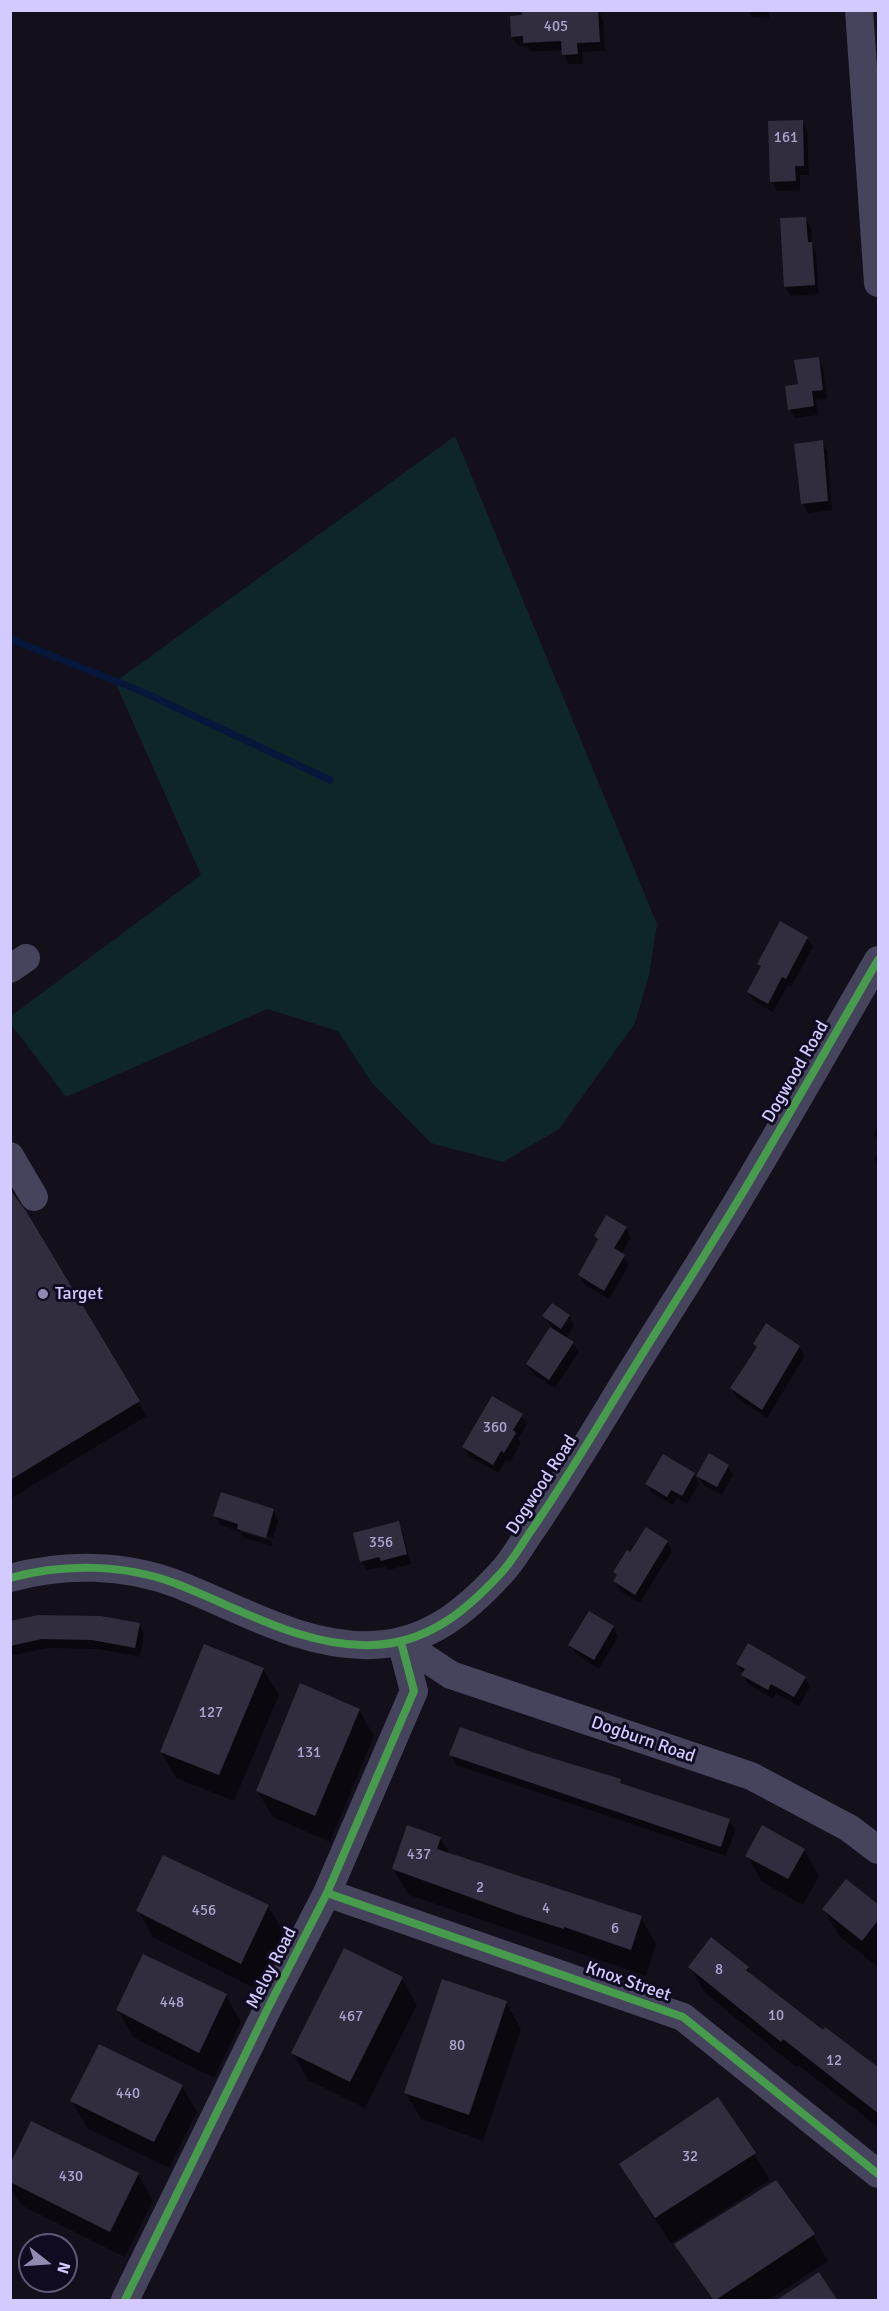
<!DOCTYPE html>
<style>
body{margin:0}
#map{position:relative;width:889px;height:2311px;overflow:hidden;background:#13101b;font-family:Signika,sans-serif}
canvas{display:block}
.frame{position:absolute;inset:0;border:12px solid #d3cbff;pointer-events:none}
.north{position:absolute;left:18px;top:2233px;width:60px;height:60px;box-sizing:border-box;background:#100b20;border:2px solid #5e5879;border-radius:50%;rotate:107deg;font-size:16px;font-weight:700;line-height:24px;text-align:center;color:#d3cbff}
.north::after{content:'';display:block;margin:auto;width:21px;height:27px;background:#908aaf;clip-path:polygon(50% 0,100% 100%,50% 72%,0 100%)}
</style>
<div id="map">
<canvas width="889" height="2311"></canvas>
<div class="frame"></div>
<div class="north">N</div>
</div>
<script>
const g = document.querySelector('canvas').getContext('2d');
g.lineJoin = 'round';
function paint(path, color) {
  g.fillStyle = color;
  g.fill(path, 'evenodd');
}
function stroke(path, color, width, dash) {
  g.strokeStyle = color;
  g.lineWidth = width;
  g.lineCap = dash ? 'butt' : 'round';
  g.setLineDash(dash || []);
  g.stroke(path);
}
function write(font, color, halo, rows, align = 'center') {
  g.font = font + ' Signika,sans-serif';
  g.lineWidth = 6;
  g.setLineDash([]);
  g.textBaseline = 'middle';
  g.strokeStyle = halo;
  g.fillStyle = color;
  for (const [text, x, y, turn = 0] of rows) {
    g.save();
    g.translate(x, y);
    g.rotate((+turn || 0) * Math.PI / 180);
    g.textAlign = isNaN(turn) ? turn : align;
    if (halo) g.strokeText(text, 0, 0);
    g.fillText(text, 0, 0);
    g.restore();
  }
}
paint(new Path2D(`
 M455,436L657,924L649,975L635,1023L559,1129L503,1162L431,1143L372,1083L338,1031L267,1009L66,1097L11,1024V1016L201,875L115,682Z`), '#0f2629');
paint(new Path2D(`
 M598,10L603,19L605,51L582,52L583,64H568L563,50L530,52L527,46H518L512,37Z
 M749,10H769V18L752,17Z
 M802,121L807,131L809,175H800V190L777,191L772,182Z
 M805,218L811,228L812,244L816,253L819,294L791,296L785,287L781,220Z
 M818,359L823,368L827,399L816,400L818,415L795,418L789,409L799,386Z
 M822,442L827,451L832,510L808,513L803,504L796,445Z
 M807,938L813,947L791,987L788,985L773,1012L754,1001L748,992L761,968L759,964Z
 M878,1125V1142L874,1134Z
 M878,1152V1166L874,1159Z
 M10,1191L147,1416L10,1499Z
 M626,1228L631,1238L621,1254L629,1265L609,1299L585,1285L579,1275L599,1242L595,1236Z
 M544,1316H569L574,1325L566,1338L573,1343L579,1352L555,1388L533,1374L527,1364L552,1327Z
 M755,1344L799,1347L805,1356L767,1418L737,1398L731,1388L758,1349Z
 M521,1415L527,1424L518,1439L521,1443L510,1462L506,1460L498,1473L469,1456L464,1447Z
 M728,1466L733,1475L722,1495L704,1485L698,1476Z
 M694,1474L699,1484L687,1504L677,1498L673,1505L652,1493L647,1484Z
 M273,1510L278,1520L273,1538L240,1529V1532L272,1541L271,1546L244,1538L240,1532L220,1525L215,1515Z
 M398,1523L403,1532L411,1564L388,1570L385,1566L367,1570L361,1561Z
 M667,1542L672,1551L640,1603L620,1591L615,1581L618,1577L615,1572L631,1554Z
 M10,1622L139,1624L144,1634L140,1657L98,1649L48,1648L10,1656Z
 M613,1627L618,1637L599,1669L576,1654L570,1645Z
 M738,1664L805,1678L810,1687L799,1706L776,1693L773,1699L748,1684Z
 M263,1669L279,1695L234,1801L176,1778L161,1752Z
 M359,1710L374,1736L330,1842L273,1817L257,1791Z
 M531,1754L620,1781L624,1786L729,1820L735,1830L726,1856L456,1765L451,1755Z
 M440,1838L450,1855L641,1918L656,1944L646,1976L409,1895L393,1869Z
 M804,1850L819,1876L803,1905L762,1882L747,1856Z
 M164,1857L268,1906L284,1933L256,1989L153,1937L138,1910Z
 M878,1906V1967L839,1936L824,1909Z
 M690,1967L748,1968L753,1978L824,2032L878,2070V2127L798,2065L796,2067L705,1993Z
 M402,1979L417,2005L365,2108L308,2080L293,2053Z
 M226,1995L241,2022L214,2078L133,2037L118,2010Z
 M506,2002L521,2029L483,2141L421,2119L406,2093Z
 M182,2086L197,2112L169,2168L87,2128L72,2101Z
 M754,2154L770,2180L671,2244L621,2165Z
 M10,2168L138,2174L153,2201L125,2257L21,2205L10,2187Z
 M813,2235L828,2261L769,2300H712L676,2245Z`), '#0007');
stroke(new Path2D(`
 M10,639L143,692L330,780`), '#07173c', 7);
paint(new Path2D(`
 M535,10H598L600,42L577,43L578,54L562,55L561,41L523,43V36L511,37L510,16L522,15V12Z
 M803,120L804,166H795L796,181L770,182L768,121Z
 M806,217L808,242H812L815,285L784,287L780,218Z
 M819,357L823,390L812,391L814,406L788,410L785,386L798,384L794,360Z
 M823,440L828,501L801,504L794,444Z
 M780,921L808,937L786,979L782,977L768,1004L747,992L761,966L757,964Z
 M10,1190L26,1211L140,1401L10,1480Z
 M606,1215L627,1227L614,1248L625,1255L604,1291L578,1275L598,1239L594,1236Z
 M552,1303L570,1315L561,1329L542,1316Z
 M766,1323L800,1346L762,1410L730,1388L757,1347L753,1344Z
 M550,1327L574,1342L549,1380L526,1364Z
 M492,1396L523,1414L513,1430L516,1433L504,1453L501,1451L493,1465L462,1447Z
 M709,1453L729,1465L717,1487L696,1476Z
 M663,1454L695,1473L682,1496L671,1490L667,1497L645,1484Z
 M221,1492L274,1509L266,1538L237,1529L238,1524L213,1516Z
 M399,1521L407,1554L381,1561L379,1557L360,1562L353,1533Z
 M646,1527L668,1541L635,1595L613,1581L617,1575L613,1572L627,1550L630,1552Z
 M589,1611L614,1626L594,1660L568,1645Z
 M38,1615L101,1616L140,1623L135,1648L92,1640L42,1639L10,1646V1621Z
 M748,1643L806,1677L794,1697L771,1684L768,1690L741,1675L745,1669L736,1664Z
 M204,1644L264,1668L219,1775L160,1752Z
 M300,1683L360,1709L315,1816L256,1791Z
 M460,1727L532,1752L621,1779L620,1783L730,1819L721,1847L449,1755Z
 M407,1825L441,1837L437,1849L642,1916L631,1950L564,1927V1929L519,1915L392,1869Z
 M762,1825L805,1849L788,1879L745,1856Z
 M163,1855L269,1905L241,1964L136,1911Z
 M846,1879L879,1905V1919L862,1941L822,1909Z
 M711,1937L749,1967L746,1970L823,2030L825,2027L879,2068V2114L783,2039L781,2042L688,1967Z
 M344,1948L403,1977L350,2082L291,2053Z
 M143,1954L227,1994L199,2053L116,2010Z
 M442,1979L507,2001L469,2115L404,2093Z
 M99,2044L183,2085L154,2142L70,2101Z
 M718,2097L756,2153L655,2218L619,2164Z
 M31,2121L139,2173L110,2232L10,2182V2164Z
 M776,2180L815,2234L714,2301L674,2244Z
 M819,2272L838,2301H775Z`), '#312d3e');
stroke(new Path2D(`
 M859,10L878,283
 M10,969L26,958
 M10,1156L34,1197
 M10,1578C64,1563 125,1564 177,1584C239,1608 304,1648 373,1645C427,1643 465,1612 500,1574C513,1561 522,1543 533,1528C565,1481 594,1433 623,1385C666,1315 711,1247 752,1177C795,1105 836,1032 878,960
 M401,1642L451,1675L751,1776L849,1828L878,1850
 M327,1893L683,2017L878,2174
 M125,2300L269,2006L327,1893L414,1691L401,1642`), '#46445d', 28);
stroke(new Path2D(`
 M10,1578C64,1563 125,1564 177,1584C239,1608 304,1648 373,1645C427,1643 465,1612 500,1574C513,1561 522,1543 533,1528C565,1481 594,1433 623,1385C666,1315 711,1247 752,1177C795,1105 836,1032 878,960
 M327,1893L683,2017L878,2174
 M125,2300L269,2006L327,1893L414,1691L401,1642`), '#469c4c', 8);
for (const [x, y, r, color] of [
 [43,1294,6,"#908aaf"]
]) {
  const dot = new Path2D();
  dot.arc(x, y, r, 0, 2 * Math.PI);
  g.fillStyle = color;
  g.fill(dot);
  stroke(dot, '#100b20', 2);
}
write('15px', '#aaa4cf', null, [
 ["405",556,27],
 ["161",786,138],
 ["360",495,1428],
 ["356",381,1543],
 ["127",211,1713],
 ["131",309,1753],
 ["437",419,1855],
 ["2",480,1888],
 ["4",546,1909],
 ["456",204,1911],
 ["6",615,1929],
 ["8",719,1970],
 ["448",172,2003],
 ["10",776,2016],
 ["467",351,2017],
 ["80",457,2046],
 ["12",834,2061],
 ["440",128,2094],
 ["32",690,2157],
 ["430",71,2177]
]);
write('18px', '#d3cbff', '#100b20', [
 ["Dogwood Road",796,1072,-60],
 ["Dogwood Road",542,1485,-57],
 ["Dogburn Road",643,1740,19],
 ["Meloy Road",272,1968,-63],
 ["Knox Street",628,1982,19]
]);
write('18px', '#d3cbff', '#100b20', [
 ["Target",55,1294]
], 'left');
</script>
